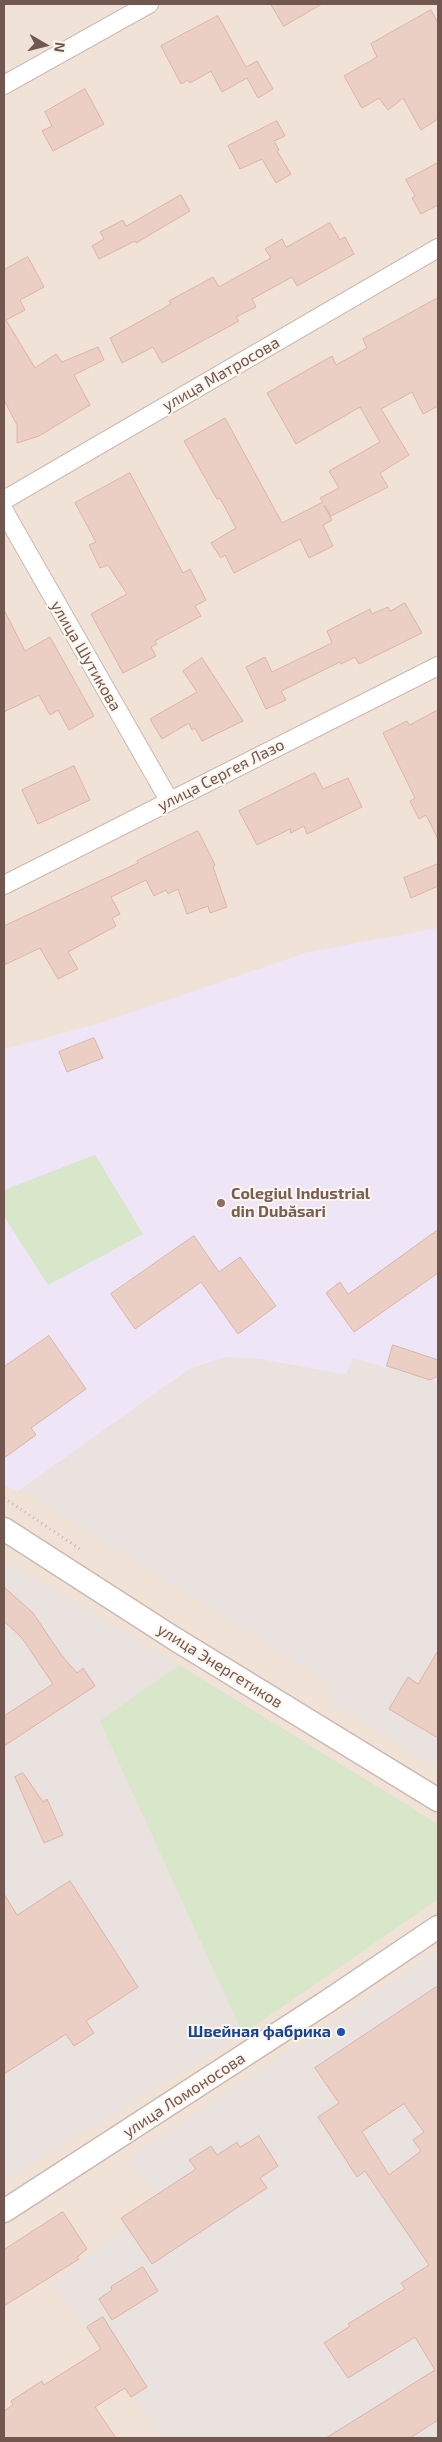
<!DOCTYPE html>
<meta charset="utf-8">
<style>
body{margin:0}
#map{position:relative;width:442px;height:2442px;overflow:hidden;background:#faf1e9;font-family:"Exo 2",sans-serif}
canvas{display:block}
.frame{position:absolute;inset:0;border:5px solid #71574f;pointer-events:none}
.north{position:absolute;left:20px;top:20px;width:50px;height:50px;-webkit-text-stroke:4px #fdf6ef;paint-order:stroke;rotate:98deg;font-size:14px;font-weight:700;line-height:20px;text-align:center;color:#71574f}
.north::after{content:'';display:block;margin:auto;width:18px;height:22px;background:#71574f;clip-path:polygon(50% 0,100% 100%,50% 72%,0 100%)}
</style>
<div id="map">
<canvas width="442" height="2442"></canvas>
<div class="frame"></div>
<div class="north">N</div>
</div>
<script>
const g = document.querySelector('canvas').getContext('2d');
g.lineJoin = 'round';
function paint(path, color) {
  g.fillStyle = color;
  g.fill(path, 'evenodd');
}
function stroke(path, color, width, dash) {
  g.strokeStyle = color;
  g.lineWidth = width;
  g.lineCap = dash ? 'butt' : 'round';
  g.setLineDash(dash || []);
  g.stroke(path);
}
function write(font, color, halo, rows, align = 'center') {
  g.font = font + ' "Exo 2",sans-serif';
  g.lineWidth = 4;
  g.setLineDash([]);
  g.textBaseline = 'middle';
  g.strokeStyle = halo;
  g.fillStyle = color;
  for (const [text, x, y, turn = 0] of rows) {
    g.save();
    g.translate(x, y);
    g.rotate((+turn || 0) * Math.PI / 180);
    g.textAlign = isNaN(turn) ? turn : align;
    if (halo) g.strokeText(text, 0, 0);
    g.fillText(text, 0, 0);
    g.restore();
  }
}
paint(new Path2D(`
 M4,4H438V2438H4Z`), '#f1e2d8');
paint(new Path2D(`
 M226,1357L352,1358L438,1382V1768L329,1701L324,1679L21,1489L191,1368Z
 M4,1560L179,1665L100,1721L243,2034L4,2179Z
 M438,1951V2438H161L153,2423L53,2283L159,2199L127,2160Z`), '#e9e2de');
paint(new Path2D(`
 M438,928V1382L353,1358L346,1375L261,1359L226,1357L191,1368L17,1492L4,1484V1049L100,1023L308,952Z`), '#eee5f6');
paint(new Path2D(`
 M95,1155L143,1234L48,1285L4,1216V1190Z
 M179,1665L438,1824V1899L243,2034L100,1721Z`), '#d8e6c9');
const building = new Path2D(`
 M271,4H322L284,26Z
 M431,10L438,23V119L421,130L403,98L388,110L379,98L362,108L344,76L377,57L371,44Z
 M218,16L246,67L257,61L273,89L258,98L247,78L222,92L211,71L190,83L188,80L181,84L161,46Z
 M85,89L104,124L53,151L42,131L52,126L45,112Z
 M277,121L285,136L274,141L279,150L277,151L291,174L276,183L262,159L240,169L228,146Z
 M438,163V205L421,214L412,198L415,196L406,180Z
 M181,195L190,211L136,243L135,241L99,259L92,246L104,239L100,232L123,220L126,226Z
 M330,223L340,240L345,237L354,254L297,286L292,277L252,299L256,307L236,317L239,321L162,363L153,347L122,363L110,338L171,304L169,301L213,277L219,287L271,258L265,249L282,239L286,247Z
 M28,257L44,287L20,300L25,310L6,320L35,368L56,354L62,362L98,347L104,360L74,375L90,405L39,436L17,443V425L4,400V270Z
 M438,298V406L423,414L412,392L381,409L409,455L380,473L388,487L331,516L324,505L332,520L323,525L333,546L309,558L300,539L234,573L225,555L221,558L211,543L236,528L220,498L217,499L184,441L225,418L282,523L323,502L320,498L339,488L329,471L380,442L360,407L296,444L267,393L332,356L336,365L367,348L363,339Z
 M130,473L183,573L190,569L206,600L195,606L201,616L155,641L157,644L151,647L156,656L123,673L91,614L127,594L108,565L100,568L89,545L96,542L75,503Z
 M405,603L422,633L359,664L355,657L341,664L340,662L281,691L286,700L266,709L246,667L265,657L272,672L332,643L327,631L370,609L372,614L388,607L390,611Z
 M4,610L25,651L50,637L94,716L69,730L58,710L50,715L39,695L4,712Z
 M202,658L243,721L202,741L195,728L192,730L189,723L162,739L150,719L197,692L183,671Z
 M438,710V839L426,815L419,819L410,801L415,798L383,733L407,721L409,725Z
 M74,766L90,800L38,824L22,790Z
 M315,773L323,789L348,778L362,807L307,834L304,826L291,833L290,829L257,845L239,811Z
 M198,831L215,865L213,867L227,907L210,913L208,906L187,914L178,889L168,894L166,890L154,896L146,880L111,897L120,914L112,918L116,926L68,952L78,969L58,979L40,948L4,965V926L138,863L137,861Z
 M438,864V886L411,898L404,878Z
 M94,1038L103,1058L67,1072L59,1052Z
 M438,1230V1273L354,1332L326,1293L340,1282L348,1294Z
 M194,1236L219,1272L240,1257L276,1306L238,1334L201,1282L135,1329L111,1294Z
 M49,1336L86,1389L31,1428L36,1435L4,1458V1367Z
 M393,1345L438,1360V1376L430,1380L387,1366Z
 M4,1587L33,1613L62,1656L77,1673L83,1668L95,1686L4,1746V1716L53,1684L22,1638L4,1621Z
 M438,1651V1738L389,1709L408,1677L418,1684Z
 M23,1773L43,1802L47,1799L63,1835L44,1843L15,1777Z
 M70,1881L138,1987L86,2021L94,2033L74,2046L66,2034L4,2074V1894L17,1915Z
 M438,1986V2420L410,2438H326L435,2370L415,2337L348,2378L324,2343L350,2326L348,2324L405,2289L401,2283L429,2265L365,2171L357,2177L318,2117L339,2103L315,2068ZM404,2104L424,2132L413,2140L421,2151L389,2175L362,2132Z
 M259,2136L278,2166L260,2178L267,2188L152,2264L121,2218L196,2169L189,2160L211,2146L217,2155L237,2142L240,2147Z
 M63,2212L87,2249L77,2257L79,2259L4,2306V2250Z
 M143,2267L158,2291L112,2320L99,2299L112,2290L111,2287Z
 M103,2317L147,2387L131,2397L125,2388L95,2407L116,2438H4V2411L13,2405L11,2401L42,2381L44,2385L101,2349L87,2327Z`);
paint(building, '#eccfc4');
stroke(building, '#dcb4a6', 1);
const minor = new Path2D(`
 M4,85L149,4
 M4,500L438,248
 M4,511L169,800
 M4,885L438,666`);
const tertiary = new Path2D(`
 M4,1529L175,1639L438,1800
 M4,2211L325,2003L438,1927`);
stroke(minor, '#cbb9b0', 20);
stroke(tertiary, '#cbb9b0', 25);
stroke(new Path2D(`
 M4,1498L80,1549`), '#d1b2a7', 3, [1, 4]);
stroke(minor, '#fff', 18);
stroke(tertiary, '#fff', 22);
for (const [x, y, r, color] of [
 [221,1203,5,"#8d6e63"],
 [341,2032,5,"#1a4fb4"]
]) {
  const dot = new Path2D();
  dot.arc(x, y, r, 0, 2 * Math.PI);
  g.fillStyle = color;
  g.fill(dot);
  stroke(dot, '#fdf6ef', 2);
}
write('16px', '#71574f', '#fdf6ef', [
 ["улица Матросова",221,374,-30],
 ["улица Шутикова",86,656,60],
 ["улица Сергея Лазо",221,775,-27],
 ["улица Энергетиков",220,1666,32],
 ["улица Ломоносова",184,2095,-33]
]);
write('bold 16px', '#785e54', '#fdf6ef', [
 ["Colegiul Industrial",231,1194],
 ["din Dubăsari",231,1212]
], 'left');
write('bold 16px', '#164399', '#fdf6ef', [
 ["Швейная фабрика",331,2032]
], 'right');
</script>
